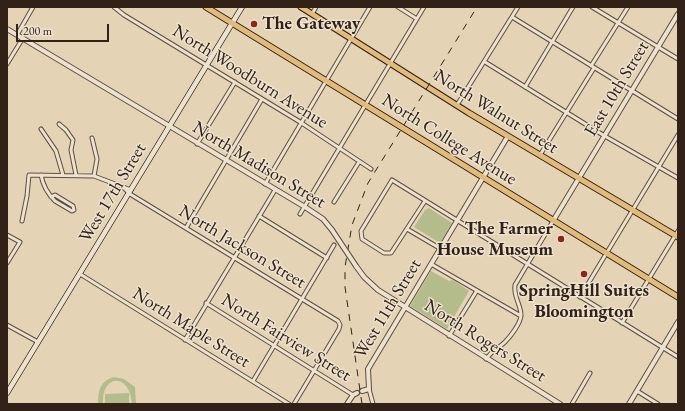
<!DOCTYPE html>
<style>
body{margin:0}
#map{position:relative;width:685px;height:411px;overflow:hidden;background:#e4d3b5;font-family:"EB Garamond",serif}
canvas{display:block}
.frame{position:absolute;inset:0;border:8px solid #312116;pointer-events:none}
.scale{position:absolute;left:16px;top:24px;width:93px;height:18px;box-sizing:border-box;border:2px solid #312116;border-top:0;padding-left:5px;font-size:12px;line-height:14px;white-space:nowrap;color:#312116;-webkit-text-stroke:3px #ede2cf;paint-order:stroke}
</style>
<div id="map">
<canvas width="685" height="411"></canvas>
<div class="frame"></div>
<div class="scale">200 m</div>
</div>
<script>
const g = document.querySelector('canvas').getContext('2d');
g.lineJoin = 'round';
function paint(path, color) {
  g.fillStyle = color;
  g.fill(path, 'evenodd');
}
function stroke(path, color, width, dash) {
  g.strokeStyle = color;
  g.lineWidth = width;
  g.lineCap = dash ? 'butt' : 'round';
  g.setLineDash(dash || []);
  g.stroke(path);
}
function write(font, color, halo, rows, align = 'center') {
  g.font = font + ' "EB Garamond",serif';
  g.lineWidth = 3;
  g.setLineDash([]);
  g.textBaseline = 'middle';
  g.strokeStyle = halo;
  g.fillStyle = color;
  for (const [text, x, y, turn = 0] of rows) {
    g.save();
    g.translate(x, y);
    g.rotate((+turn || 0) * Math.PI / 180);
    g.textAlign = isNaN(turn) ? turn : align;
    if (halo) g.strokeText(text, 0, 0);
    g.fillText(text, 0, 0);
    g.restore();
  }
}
paint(new Path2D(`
 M429,208L452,223L440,243L414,227L425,210Z
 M431,271L449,281L453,280L469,291L447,329L410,306Z
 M114,377L124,379L135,387L136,404H132C130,372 101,374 103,404H98C98,391 100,381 114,377Z
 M129,393V404H105V394Z`), '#b5bc8c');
const minor = new Path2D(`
 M114,7L124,15L300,122L371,169
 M398,7L417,19
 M592,7L678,59
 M312,14L316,7
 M512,17L678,119
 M17,35L33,7
 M485,62L603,135L678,178
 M7,64L23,38
 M591,66L628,7
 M525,87L573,7
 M457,105L518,7
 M59,124L66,130L73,140L71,150L76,175
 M41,129L56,151L63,175
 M92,138L97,159L94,176
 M197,144L235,82
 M540,155L594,68
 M41,175C43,186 47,193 55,201L72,211L74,210L73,206L55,195L51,197
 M265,184L370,7
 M123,187L130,194L338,321L340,325L339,329L294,404
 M425,201L391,253H384L362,239L361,231L392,180L678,357
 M334,202L359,162
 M300,214L424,7
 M259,216L327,258
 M22,221L27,196L29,175L94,176L131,190
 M186,228L262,99
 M407,229L441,249
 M7,235L20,242L7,263
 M431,264L521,316
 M80,274L289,404
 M580,297L678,135
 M206,303L353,395
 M622,323L678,231
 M7,325L38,342
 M449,336L476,292
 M185,340L275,190
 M486,359C493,349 498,349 505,342C510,337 521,323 521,315C521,305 513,296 515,285L553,221
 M253,381L334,245
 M369,389L373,404
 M637,391L658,404
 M572,404L590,373`);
const tertiary = new Path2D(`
 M7,29L305,207L323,219L332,230
 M553,221L678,14
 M356,266L364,277L378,290L560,404
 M362,391L369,389L368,369L508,136
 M347,404L353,395L357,393
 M629,404L678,322`);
const secondary = new Path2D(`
 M7,393L242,7`);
const primary = new Path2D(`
 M206,7L678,297
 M301,7L469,113L678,237`);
stroke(minor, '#5e4e3e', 5);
stroke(tertiary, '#5e4e3e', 6);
stroke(secondary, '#312116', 6);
stroke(primary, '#312116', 7);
stroke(minor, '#ede2cf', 3);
stroke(tertiary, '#ede2cf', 4);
stroke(secondary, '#ede2cf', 4.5);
stroke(primary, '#e2ba7a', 5);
stroke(new Path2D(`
 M362,404L345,287V267L352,225L368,183L477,7`), '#312116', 1, [7, 7]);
const tertiaryBridge = new Path2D(`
 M332,230L356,266`);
stroke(tertiaryBridge, '#5e4e3e', 6, []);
stroke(tertiaryBridge, '#ede2cf', 4);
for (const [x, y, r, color] of [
 [254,24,4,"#8f2418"],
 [561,239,4,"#8f2418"],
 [584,274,4,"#8f2418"]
]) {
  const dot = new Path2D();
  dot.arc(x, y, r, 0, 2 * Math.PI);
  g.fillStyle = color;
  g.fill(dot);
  stroke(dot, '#ede2cf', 1.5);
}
write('bold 18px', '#312116', '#ede2cf', [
 ["The Gateway",262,24],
 ["The Farmer",553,229,"right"],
 ["House Museum",553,250,"right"],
 ["SpringHill Suites",584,291,"center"],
 ["Bloomington",584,312,"center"]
], 'left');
write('18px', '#312116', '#ede2cf', [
 ["North Woodburn Avenue",250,77,32],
 ["East 10th Street",617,89,-59],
 ["North Walnut Street",496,112,32],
 ["North College Avenue",449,140,32],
 ["North Madison Street",259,165,31],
 ["West 17th Street",113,193,-59],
 ["North Jackson Street",242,247,31],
 ["West 11th Street",388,309,-59],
 ["North Maple Street",191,328,32],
 ["North Fairview Street",286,338,32],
 ["North Rogers Street",485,341,32]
]);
</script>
